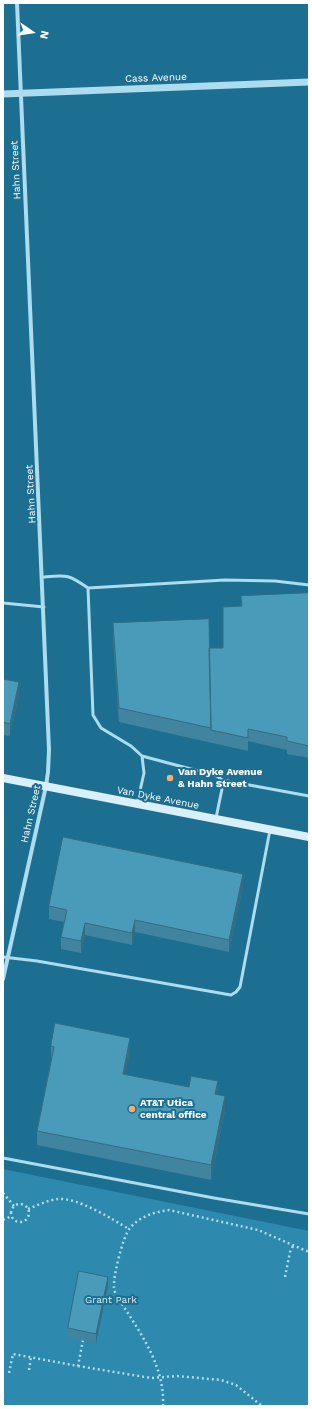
<!DOCTYPE html>
<style>
body{margin:0}
#map{position:relative;width:312px;height:1409px;overflow:hidden;background:#1c6f91;font-family:"Work Sans",sans-serif}
canvas{display:block}
.frame{position:absolute;inset:0;border:4px solid #fff;pointer-events:none}
.north{position:absolute;left:12px;top:12px;width:40px;height:40px;-webkit-text-stroke:3px #1c6f91;paint-order:stroke;rotate:103deg;font-size:11px;font-weight:700;line-height:16px;text-align:center;color:#fff}
.north::after{content:'';display:block;margin:auto;width:14px;height:18px;background:#fff;clip-path:polygon(50% 0,100% 100%,50% 72%,0 100%)}
</style>
<div id="map">
<canvas width="312" height="1409"></canvas>
<div class="frame"></div>
<div class="north">N</div>
</div>
<script>
const g = document.querySelector('canvas').getContext('2d');
g.lineJoin = 'round';
function paint(path, color) {
  g.fillStyle = color;
  g.fill(path, 'evenodd');
}
function stroke(path, color, width, dash) {
  g.strokeStyle = color;
  g.lineWidth = width;
  g.lineCap = dash ? 'butt' : 'round';
  g.setLineDash(dash || []);
  g.stroke(path);
}
function write(font, color, halo, rows, align = 'center') {
  g.font = font + ' "Work Sans",sans-serif';
  g.lineWidth = 4;
  g.setLineDash([]);
  g.textBaseline = 'middle';
  g.strokeStyle = halo;
  g.fillStyle = color;
  for (const [text, x, y, turn = 0] of rows) {
    g.save();
    g.translate(x, y);
    g.rotate((+turn || 0) * Math.PI / 180);
    g.textAlign = isNaN(turn) ? turn : align;
    if (halo) g.strokeText(text, 0, 0);
    g.fillText(text, 0, 0);
    g.restore();
  }
}
paint(new Path2D(`
 M3,1169L309,1231V1406H3Z`), '#2d89ad');
stroke(new Path2D(`
 M3,1193L14,1206
 M11 1213a9 9 0 1 1 18 0a9 9 0 1 1-18 0Z
 M28,1209C38,1205 48,1200 58,1199C77,1197 112,1219 129,1229
 M3,1220L12,1216
 M285,1277L290,1252L293,1246
 M78,1366L151,1378L177,1376L221,1380L236,1385L262,1406
 M29,1370L31,1357
 M9,1373L13,1354L78,1366L83,1340
 M163,1406C165,1364 138,1330 117,1296C116,1294 114,1291 114,1288C113,1276 123,1236 130,1228C140,1216 155,1212 169,1210L258,1230L309,1252`), '#acdcee', 2.5, [2, 3]);
stroke(new Path2D(`
 M43,577C67,575 68,574 88,588L225,580L275,581L309,585
 M88,588L93,715L101,728L131,746L142,756L144,773L137,804
 M3,603L44,607
 M142,756L217,776L222,780V789L216,818
 M222,780L309,796
 M3,957L37,961L231,995L236,992L240,987L270,830
 M3,1158L214,1198L309,1214`), '#acdcee', 3);
stroke(new Path2D(`
 M3,979L46,786L48,772L49,750L17,3`), '#acdcee', 4);
stroke(new Path2D(`
 M3,94L309,82`), '#acdcee', 7);
stroke(new Path2D(`
 M3,778L309,837`), '#d9f0fa', 8);
paint(new Path2D(`
 M309,593V758L287,754V750L248,741V751L119,722L113,637V623L209,648H223L241,606V596Z
 M3,679L19,695L10,736L3,735Z
 M243,887L229,952L135,932L132,945L85,935L81,953L61,949V937L64,922L49,919V906Z
 M51,1046L130,1052L125,1075L218,1094L225,1110L211,1180L37,1145V1131L51,1061Z
 M108,1286L96,1343L68,1338V1328Z`), '#4084a0');
paint(new Path2D(`
 M19,682V695L10,736V724Z
 M243,874V887L229,952V940Z
 M135,920V932L132,945V933Z
 M85,923V935L81,953V941Z
 M130,1038V1052L123,1088V1074Z
 M218,1081V1095L215,1094Z
 M225,1096V1110L211,1180V1165Z
 M108,1277V1286L96,1343V1334Z`), '#346c82');
const building = new Path2D(`
 M309,593V746L287,741V737L248,729V738L211,730L209,648H223V607L242,606L241,596Z
 M209,619L211,728L119,708L113,623Z
 M3,679L19,682L10,724L3,722Z
 M63,837L243,874L229,940L135,920L132,933L85,923L81,941L61,937L67,910L49,906Z
 M55,1023L130,1038L123,1074L189,1087L191,1076L218,1081L215,1094L225,1096L211,1165L37,1131L54,1047L51,1046Z
 M79,1271L108,1277L96,1334L68,1328Z`);
paint(building, '#4a9aba');
stroke(building, '#346c82', 1);
for (const [x, y, r, color] of [
 [170,778,4,"#feab6b"],
 [132,1109,4,"#feab6b"]
]) {
  const dot = new Path2D();
  dot.arc(x, y, r, 0, 2 * Math.PI);
  g.fillStyle = color;
  g.fill(dot);
  stroke(dot, '#1c6f91', 1.5);
}
write('10px', '#fff', '#1c6f91', [
 ["Cass Avenue",156,78,-2],
 ["Hahn Street",16,170,-93],
 ["Hahn Street",31,494,-93],
 ["Van Dyke Avenue",158,798,11],
 ["Hahn Street",31,814,-77]
]);
write('bold 10px', '#fff', '#1c6f91', [
 ["Van Dyke Avenue",178,772],
 ["& Hahn Street",178,784],
 ["AT&T Utica",140,1103],
 ["central office",140,1115]
], 'left');
write('10px', '#d3effa', '#1c6f91', [
 ["Grant Park",111,1300]
]);
</script>
